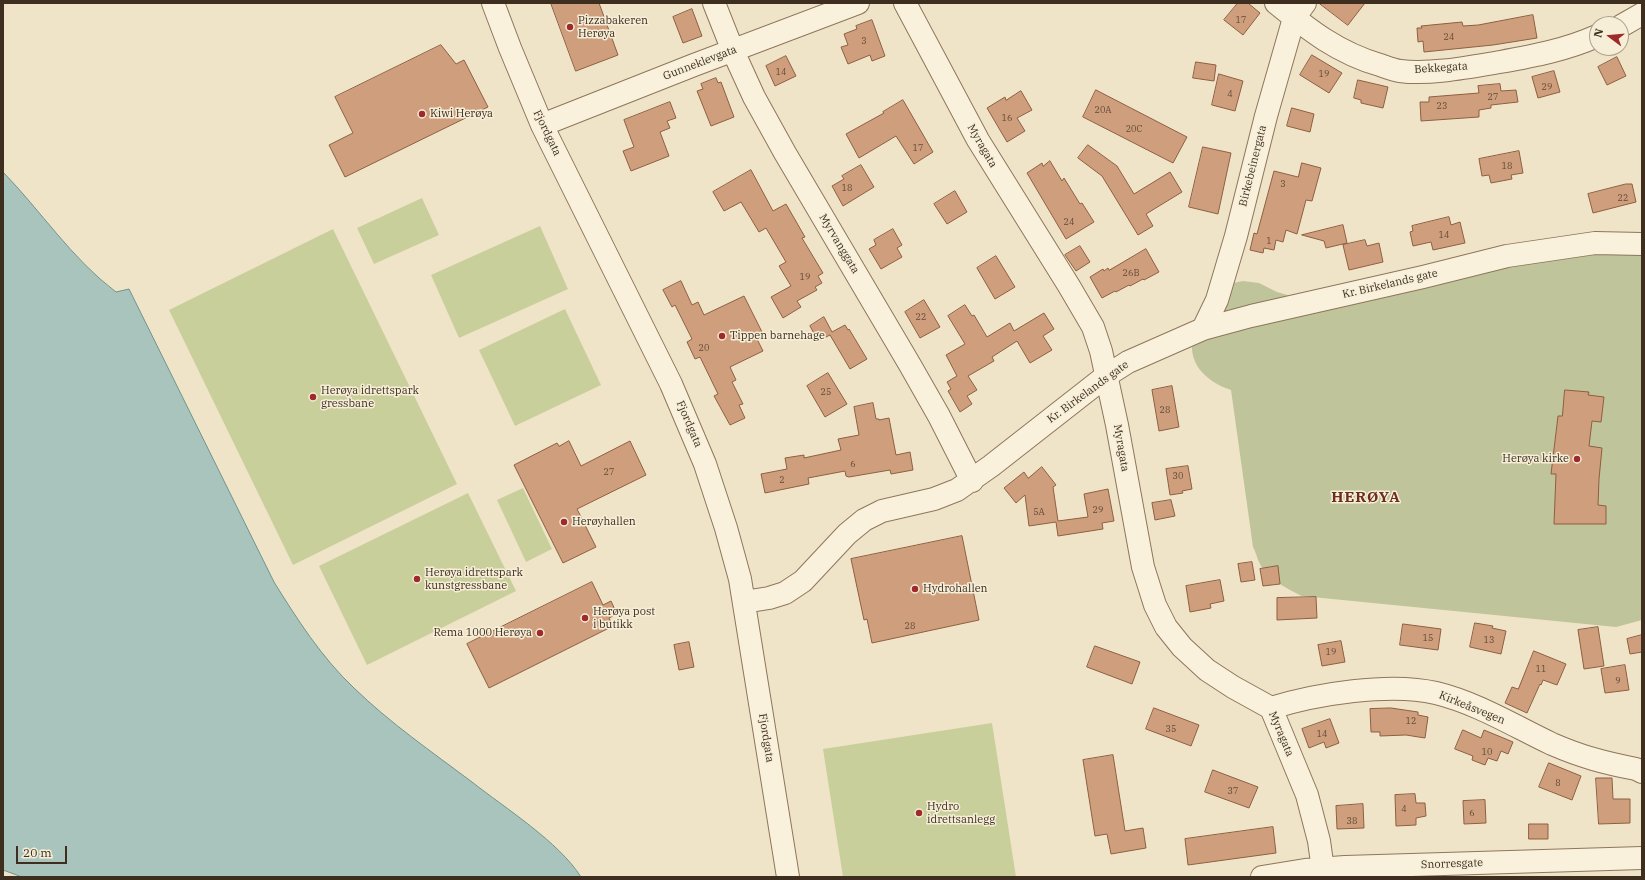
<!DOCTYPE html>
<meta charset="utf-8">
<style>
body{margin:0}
#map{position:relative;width:1645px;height:880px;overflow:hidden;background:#f0e4c8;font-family:"IBM Plex Serif",serif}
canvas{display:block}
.frame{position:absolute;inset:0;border:4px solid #3d2e20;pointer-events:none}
.north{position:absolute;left:1589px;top:16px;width:40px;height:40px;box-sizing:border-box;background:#f7eed8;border:1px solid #ada18e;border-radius:50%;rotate:286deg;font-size:11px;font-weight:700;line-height:16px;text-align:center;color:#3d2e20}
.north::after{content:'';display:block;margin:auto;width:14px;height:18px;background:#9e2a2b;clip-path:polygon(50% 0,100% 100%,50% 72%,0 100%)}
.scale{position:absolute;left:16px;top:846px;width:51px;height:18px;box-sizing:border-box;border:2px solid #3d2e20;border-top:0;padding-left:5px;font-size:12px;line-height:14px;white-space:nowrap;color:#3d2e20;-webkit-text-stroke:3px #f7eed8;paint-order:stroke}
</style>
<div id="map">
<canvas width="1645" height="880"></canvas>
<div class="frame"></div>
<div class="north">N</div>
<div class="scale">20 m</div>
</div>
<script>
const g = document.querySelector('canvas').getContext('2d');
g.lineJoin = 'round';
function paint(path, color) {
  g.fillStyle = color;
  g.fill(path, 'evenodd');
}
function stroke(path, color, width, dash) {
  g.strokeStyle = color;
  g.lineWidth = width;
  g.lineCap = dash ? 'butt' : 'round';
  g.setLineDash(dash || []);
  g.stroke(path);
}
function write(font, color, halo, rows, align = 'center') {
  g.font = font + ' "IBM Plex Serif",serif';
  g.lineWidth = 3;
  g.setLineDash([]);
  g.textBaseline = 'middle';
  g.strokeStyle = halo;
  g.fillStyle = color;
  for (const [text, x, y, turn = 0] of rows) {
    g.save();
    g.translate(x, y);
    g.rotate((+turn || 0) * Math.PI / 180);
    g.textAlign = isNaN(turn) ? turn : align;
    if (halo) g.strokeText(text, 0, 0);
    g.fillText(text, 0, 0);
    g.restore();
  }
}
paint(new Path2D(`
 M422,198L439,235L374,264L357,228Z
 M540,226L568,289L459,338L431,275Z
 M333,229L457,484L293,565L169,310Z
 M565,309L601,385L515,426L479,350Z
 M523,488L552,549L526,562L497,500Z
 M468,493L516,591L367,665L319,566Z
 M992,723L1016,877H843L823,749Z`), '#c9cf9b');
paint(new Path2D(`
 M1642,240V620L1616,627L1302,596C1288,589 1267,579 1260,564C1257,559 1256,552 1253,547L1231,390C1206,382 1185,362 1194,333C1196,328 1200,324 1203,320C1211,308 1219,296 1228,284L1243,281L1259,283L1277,292L1308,301L1484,250Z`), '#bfc49a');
const water = new Path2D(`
 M3,172C41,211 72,259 116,292L129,289L274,582C297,619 322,658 354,688C390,723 432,752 472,782C505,808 559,842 581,877H22L3,870Z`);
paint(water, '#a9c4bc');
stroke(water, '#6f938a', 1);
const building = new Path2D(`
 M551,3H599L618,55L576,71Z
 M1238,3H1248L1260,13L1243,35L1224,20Z
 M1319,3H1365L1348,25Z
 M692,9L702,36L683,43L673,17Z
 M1533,15L1537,38L1493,45L1424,52L1423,41L1418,42L1417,28H1422L1421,26L1462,22L1463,26L1478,25Z
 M872,20L885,56L872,61L870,55L848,64L841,47L848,45L844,34L857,29L856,26Z
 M441,45L456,64L464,60L488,107L345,177L329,145L353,133L335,97Z
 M1312,55L1342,73L1329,93L1300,75Z
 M786,56L796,76L775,86L766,66Z
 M1617,57L1626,76L1607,85L1598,67Z
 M1196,62L1216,65L1214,81L1193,78Z
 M1554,71L1560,92L1538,98L1532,77Z
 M1219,74L1243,81L1235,111L1212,105Z
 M716,78L718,83L721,82L734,117L711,126L697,91L703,89L701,84Z
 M1358,80L1388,87L1383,108L1361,103V100L1354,98Z
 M1500,84L1501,91L1516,90L1518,102L1491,105V108L1479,110V117L1421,121L1420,102H1429V97L1479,93L1478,86Z
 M1096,90L1187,137L1173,163L1083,117Z
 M1021,91L1032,110L1017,118L1025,131L1007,142L987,108L1005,97L1006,100Z
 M903,100L933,152L914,164L896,136L859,158L846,134L884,113L883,112Z
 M670,102L676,118L667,121L670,128L660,132L669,156L631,171L623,151L634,147L624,120Z
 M1292,108L1314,114L1310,132L1287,126Z
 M1088,145L1117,166L1134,194L1170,172L1182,192L1146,214L1153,226L1138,235L1102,176L1078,158Z
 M1203,147L1231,153L1218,214L1189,207Z
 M1519,151L1523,173L1511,175L1512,179L1491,183L1489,175L1482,176L1479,159Z
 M1050,161L1062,181L1064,178L1080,204L1082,203L1094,222L1066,239L1027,173L1042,163L1043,166Z
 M1302,163L1321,168L1312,201L1306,200L1297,234L1286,230L1283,242L1276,240L1274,250L1264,248L1263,253L1250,250L1254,233L1257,234L1274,171L1298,177Z
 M861,165L874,187L843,206L832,186L844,179L842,176Z
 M751,170L773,211L786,204L805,237L802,238L823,273L818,276L822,283L815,287L817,290L797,301L801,307L783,318L771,297L791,286L779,266L786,262L766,228L759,232L741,202L724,211L713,192Z
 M1626,184H1632L1636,202L1593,213L1588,194Z
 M955,191L967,212L947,224L934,204Z
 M1449,217L1451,225L1460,222L1465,243L1433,250L1431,242L1413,246L1410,232L1413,231L1412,226Z
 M1343,225L1347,243L1326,248L1324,241L1302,235Z
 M893,229L902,245L897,248L902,257L881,269L869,249L876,245L874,240Z
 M1365,240L1367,246L1379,243L1383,262L1349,270L1343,245Z
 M1080,246L1090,262L1076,271L1065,255Z
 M1146,249L1159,272L1144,280L1143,279L1130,286L1129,285L1116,292L1115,291L1102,298L1090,277L1103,269L1104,271L1108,268L1109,270Z
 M996,256L1015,287L995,299L977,268Z
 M681,281L692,305L698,302L704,315L744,296L763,334L756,337L763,351L730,367L736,380L732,382L743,404L739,405L745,418L730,425L714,396L718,394L700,357L695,359L687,342L692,339L675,305L672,307L663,290Z
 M924,300L940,327L920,338L905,312Z
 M965,305L972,316L974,315L987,337L1010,323L1014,331L1044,313L1054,329L1043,336L1052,350L1030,363L1017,341L992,357L994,361L968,376L977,390L967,396L972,404L960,412L948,391L951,389L947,382L957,376L946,355L965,344L948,316Z
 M824,317L832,332L845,325L848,330L849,329L867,359L850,369L830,335L818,341L810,326Z
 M828,373L847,404L825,417L807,386Z
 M1172,386L1179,427L1159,431L1152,390Z
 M1565,390L1589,392L1588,395L1604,397L1601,422L1592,421L1589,446L1602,448L1599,479L1598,505L1606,506V524H1554L1556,474H1551L1558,416H1562Z
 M873,403L876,419H879V420L889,418L896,455L910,452L913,470L891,474L890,470L849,477L846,476L845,471L808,478L809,484L765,493L761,474L787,469L785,458L804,455V458L841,450L838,439L859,435L854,407Z
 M569,441L581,466L630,441L646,475L577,509L596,547L563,563L514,465L557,443L559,446Z
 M1188,466L1192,489L1182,491L1183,493L1170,495L1166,469Z
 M1042,467L1056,485L1053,487L1058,521L1088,517L1084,494L1108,489L1114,521L1102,523L1103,529L1058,536L1056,522L1029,526L1025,495L1016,503L1004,488L1024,472L1028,478Z
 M1171,500L1175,516L1155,520L1152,503Z
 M962,536L979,620L872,643L867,619L864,620L851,559Z
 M1252,562L1255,580L1241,582L1238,564Z
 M1278,566L1280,584L1263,586L1260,569Z
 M1220,580L1224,601L1210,604L1211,608L1190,612L1186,586Z
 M592,582L603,605L611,601L617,614L609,618L613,626L489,688L467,644Z
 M1316,597L1317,618L1277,620V598Z
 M1475,623L1493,626L1492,628L1506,631L1501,654L1470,647Z
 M1403,624L1441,629L1438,650L1400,645Z
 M1598,627L1604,666L1584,669L1578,630Z
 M1642,635V652L1630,654L1627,639Z
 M1341,641L1345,662L1322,666L1318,645Z
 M689,642L694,667L679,670L674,645Z
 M1095,646L1140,662L1132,684L1087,667Z
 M1534,651L1566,664L1557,685L1543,680L1541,685L1540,684L1527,713L1505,703L1512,687L1518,689Z
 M1625,665L1629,690L1605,693L1601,669Z
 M1154,708L1199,725L1191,746L1146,729Z
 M1391,708L1418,712V715L1428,717L1425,738L1406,735L1380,736V732H1371L1370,709Z
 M1330,719L1339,743L1326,748L1324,742L1309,748L1302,729Z
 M1463,730L1481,738L1484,730L1513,742L1508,754L1501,751L1497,761L1488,758L1485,765L1472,760L1473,756L1455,749Z
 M1113,755L1125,831L1143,828L1146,848L1111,854L1107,834L1095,836L1083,760Z
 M1549,763L1581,776L1572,800L1539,787Z
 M1213,770L1258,787L1249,808L1205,792Z
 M1596,778H1612L1613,799H1630V823L1599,824Z
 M1415,794L1416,803H1425L1426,816L1416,818V825L1396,826L1395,795Z
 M1485,800L1486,823L1464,824L1463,801Z
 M1363,804L1364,828L1337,829L1336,806Z
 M1529,824H1548V839H1529Z
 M1273,827L1276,853L1188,865L1185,839Z`);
paint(building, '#cf9f7d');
stroke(building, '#8d5f41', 1);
const minor = new Path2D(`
 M493,3L510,48L542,125L671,384L705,464L726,528L740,579L788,877
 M714,3L733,51L754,97L785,153L910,365L939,416L972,481
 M905,3L978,140L1069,286L1093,327L1101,351L1117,425L1143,567L1155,605L1166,627L1182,647L1207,670L1233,687L1271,708L1307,795L1319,841L1324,877
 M1276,3C1309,30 1338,53 1380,65C1386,67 1393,70 1400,71C1430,75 1470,67 1500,62C1533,56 1566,50 1597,36
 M1621,26L1642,14
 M542,125L694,65L858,3
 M1203,329L1217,300L1236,236L1266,116L1294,18L1305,3
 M744,602L769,598L785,593L803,581L847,534L864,520L882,511L934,499L957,490L991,466L1106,376L1128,362L1203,329L1251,316L1423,277L1507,256L1595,243L1642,244
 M1271,708C1316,694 1390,682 1436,693C1477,703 1514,726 1552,744C1582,757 1605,763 1636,769L1642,772
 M1262,877L1305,870L1345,867L1642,858`);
stroke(minor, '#8d765c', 24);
stroke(minor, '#faf1dc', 22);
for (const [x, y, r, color] of [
 [570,27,4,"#9e2a2b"],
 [422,114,4,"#9e2a2b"],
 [722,336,4,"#9e2a2b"],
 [313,397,4,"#9e2a2b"],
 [1577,459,4,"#9e2a2b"],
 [564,522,4,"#9e2a2b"],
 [417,579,4,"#9e2a2b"],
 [915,589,4,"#9e2a2b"],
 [585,618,4,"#9e2a2b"],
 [540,633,4,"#9e2a2b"],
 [919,813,4,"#9e2a2b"]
]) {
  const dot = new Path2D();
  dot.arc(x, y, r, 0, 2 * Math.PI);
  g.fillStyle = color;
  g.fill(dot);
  stroke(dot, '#f7eed8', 1.5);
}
write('9px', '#624a37', null, [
 ["17",1241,20],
 ["24",1449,37],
 ["3",864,41],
 ["14",781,72],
 ["19",1324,74],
 ["29",1547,87],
 ["4",1230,94],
 ["27",1493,97],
 ["23",1442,106],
 ["20A",1103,110],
 ["16",1007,118],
 ["20C",1134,129],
 ["17",918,148],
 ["18",1507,166],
 ["3",1283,184],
 ["18",847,188],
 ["22",1623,198],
 ["24",1069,222],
 ["14",1444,235],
 ["1",1269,241],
 ["26B",1131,273],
 ["19",805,277],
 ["22",921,317],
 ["20",704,348],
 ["25",826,392],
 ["28",1165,410],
 ["6",853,464],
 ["27",609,472],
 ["30",1178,476],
 ["2",782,480],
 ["29",1098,510],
 ["5A",1039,512],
 ["28",910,626],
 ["15",1428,638],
 ["13",1489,640],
 ["19",1331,652],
 ["11",1541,669],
 ["9",1618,681],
 ["12",1411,721],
 ["35",1171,729],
 ["14",1322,734],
 ["10",1487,752],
 ["8",1558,783],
 ["37",1233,791],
 ["4",1404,809],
 ["6",1472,813],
 ["38",1352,821]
]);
write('11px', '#3d2e20', '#f7eed8', [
 ["Pizzabakeren",578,21],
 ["Herøya",578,34],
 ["Kiwi Herøya",430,114],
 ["Tippen barnehage",730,336],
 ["Herøya idrettspark",321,391],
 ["gressbane",321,404],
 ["Herøya kirke",1569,459,"right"],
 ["Herøyhallen",572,522],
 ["Herøya idrettspark",425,573],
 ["kunstgressbane",425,586],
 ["Hydrohallen",923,589],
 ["Herøya post",593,612],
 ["i butikk",593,625],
 ["Rema 1000 Herøya",532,633,"right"],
 ["Hydro",927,807],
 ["idrettsanlegg",927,820]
], 'left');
write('11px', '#3d2e20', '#f7eed8', [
 ["Gunneklevgata",700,63,-21],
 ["Bekkegata",1441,68,-4],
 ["Fjordgata",547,133,64],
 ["Myragata",982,146,60],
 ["Birkebeinergata",1253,166,-76],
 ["Myrvanggata",839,244,59],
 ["Kr. Birkelands gate",1390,284,-13],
 ["Kr. Birkelands gate",1088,392,-36],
 ["Fjordgata",689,424,67],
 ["Myragata",1121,448,80],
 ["Kirkeåsvegen",1472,708,22],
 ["Myragata",1281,734,67],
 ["Fjordgata",766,738,81],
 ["Snorresgate",1452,864,-2]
]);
g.letterSpacing = '1px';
write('bold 15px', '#6b2e1e', '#f7eed8', [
 ["HERØYA",1366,498]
]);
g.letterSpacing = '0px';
</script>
